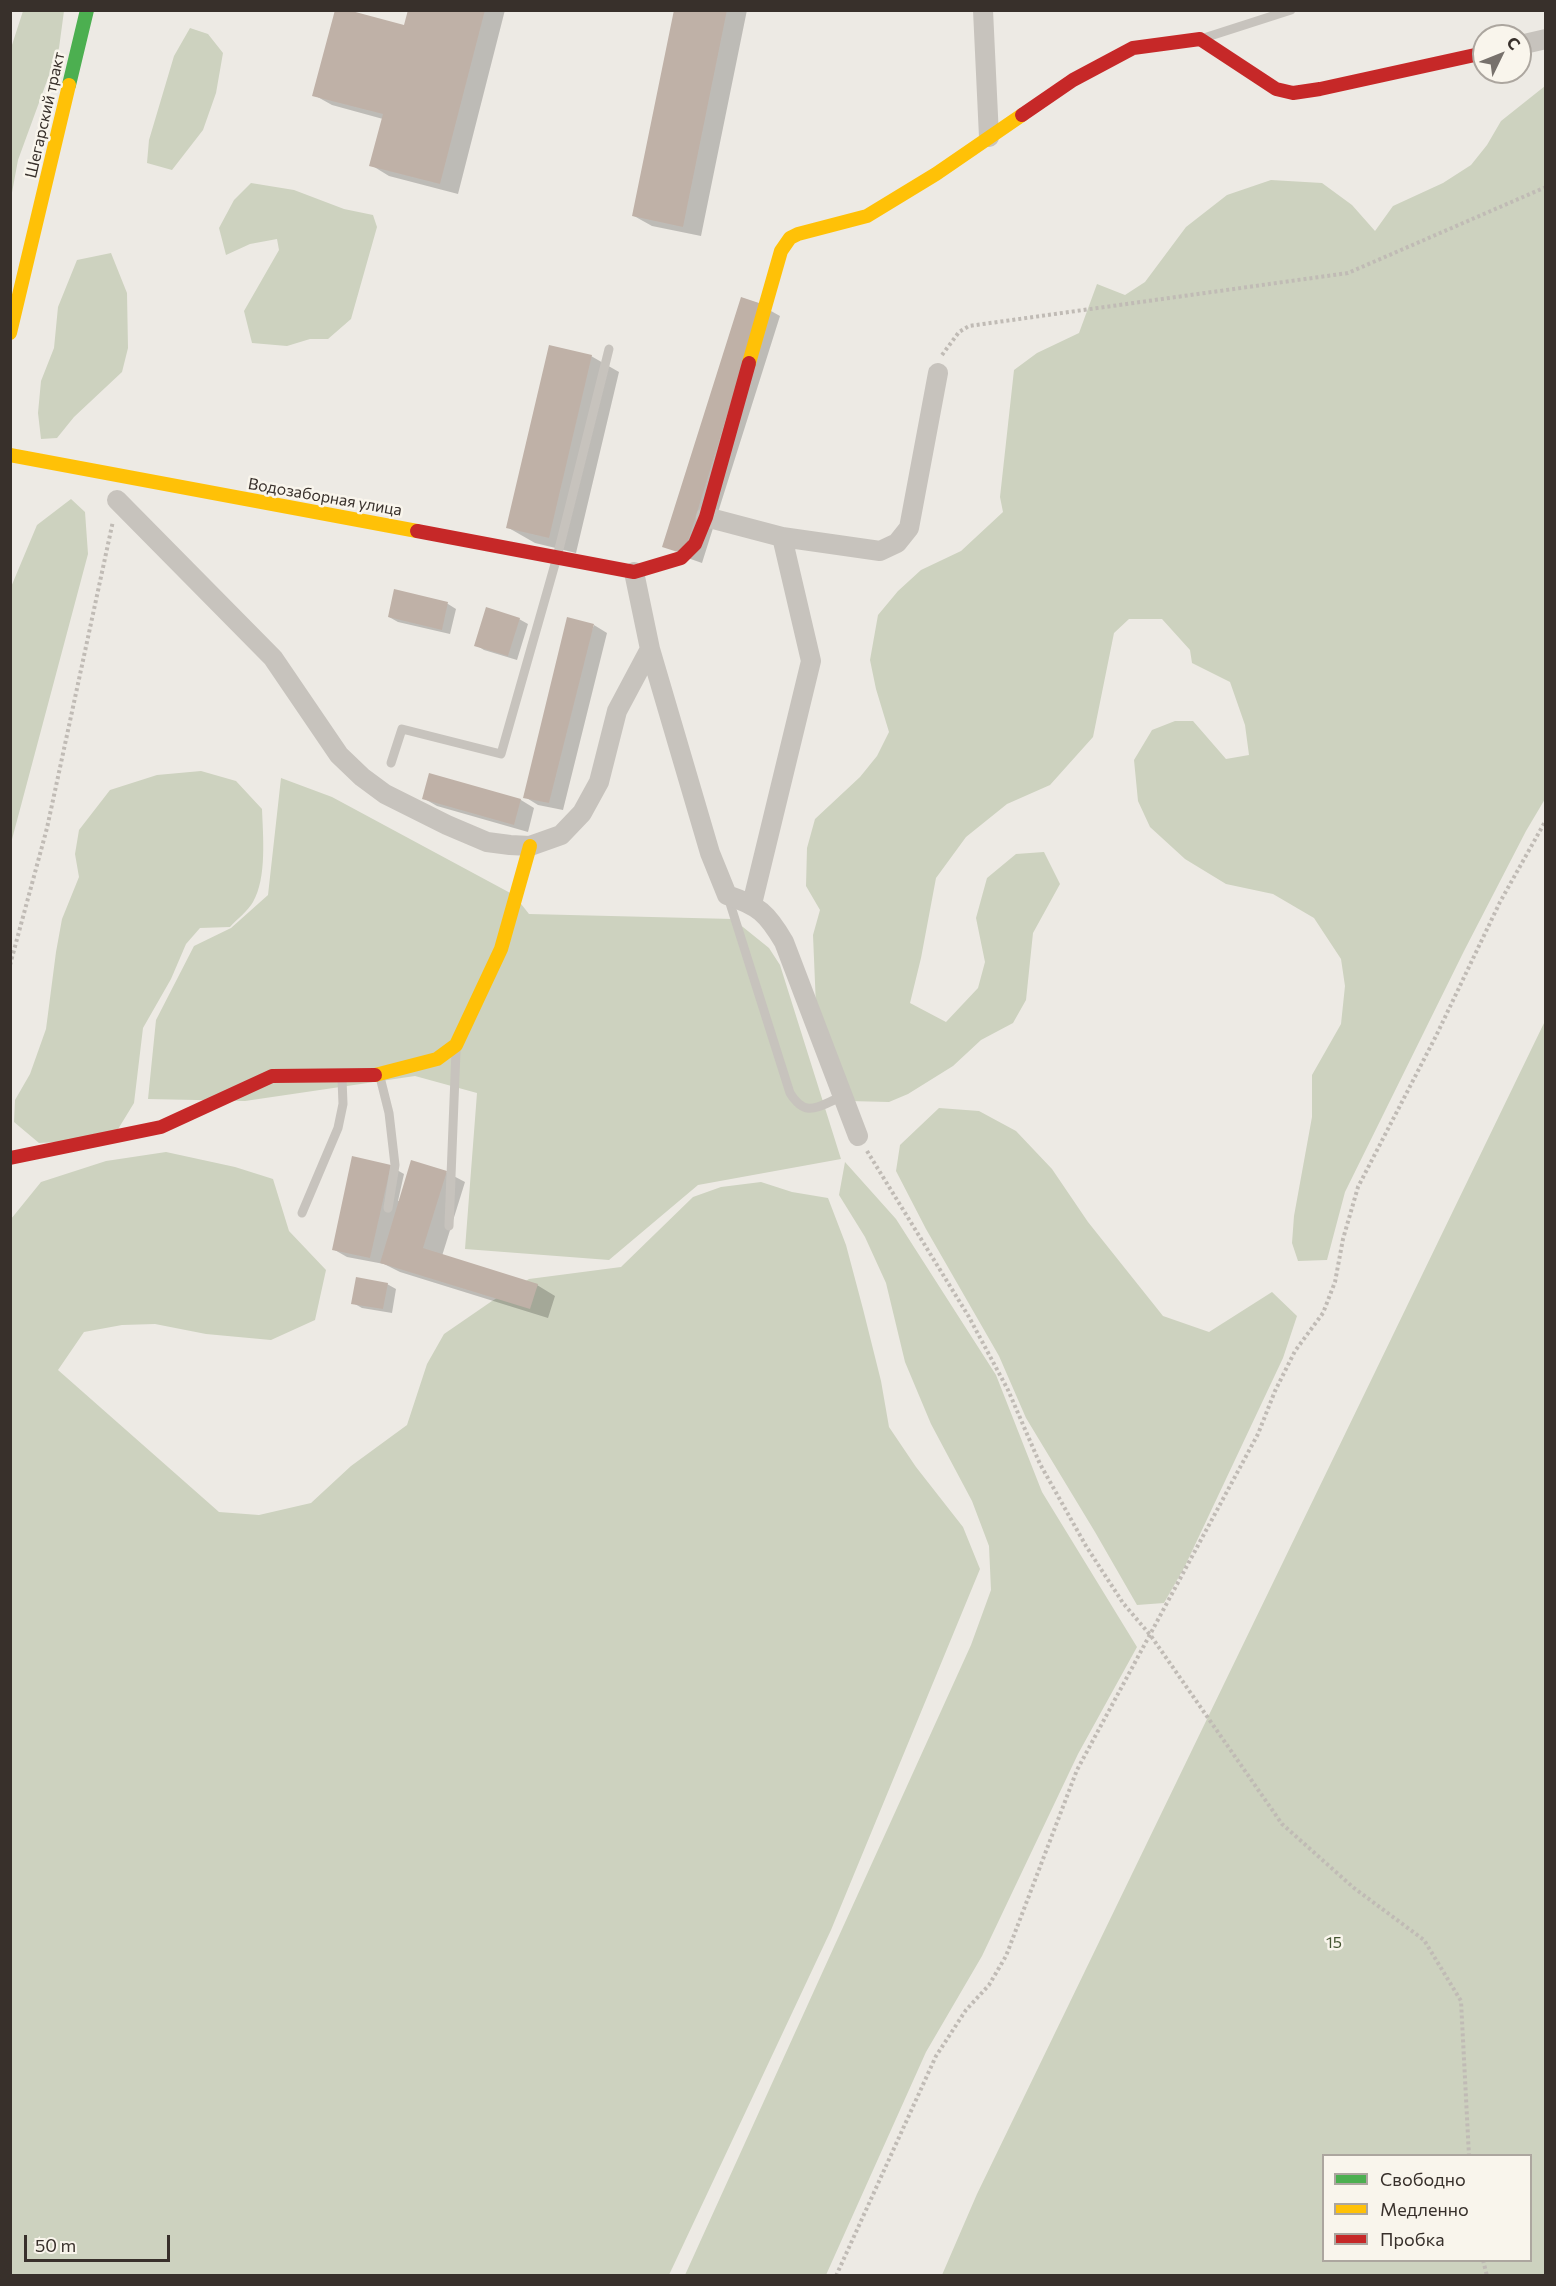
<!DOCTYPE html>
<meta charset="utf-8">
<style>
body{margin:0}
#map{position:relative;width:1556px;height:2286px;overflow:hidden;background:#edeae4;font-family:Commissioner,sans-serif}
canvas{display:block}
.frame{position:absolute;inset:0;border:12px solid #38302b;pointer-events:none}
.legend{position:absolute;left:1322px;top:2154px;width:210px;height:108px;box-sizing:border-box;background:#f9f5ec;border:2px solid #aca69f;margin:0;padding:8px 10px;list-style:none;font-size:18px;color:#38302b}
.legend li{display:flex;align-items:center;gap:12px;height:30px}
.legend b{width:30px;border:2px solid #aca69f}
.north{position:absolute;left:1472px;top:24px;width:60px;height:60px;box-sizing:border-box;background:#f9f5ec;border:2px solid #aca69f;border-radius:50%;rotate:47deg;font-size:16px;font-weight:700;line-height:24px;text-align:center;color:#38302b}
.north::after{content:'';display:block;margin:auto;width:21px;height:27px;background:#77716c;clip-path:polygon(50% 0,100% 100%,50% 72%,0 100%)}
.scale{position:absolute;left:24px;top:2235px;width:146px;height:27px;box-sizing:border-box;border:3px solid #38302b;border-top:0;padding-left:8px;font-size:18px;line-height:21px;white-space:nowrap;color:#38302b;-webkit-text-stroke:4px #f9f5ec;paint-order:stroke}
</style>
<div id="map">
<canvas width="1556" height="2286"></canvas>
<div class="frame"></div>
<ul class="legend">
<li><b style="height:8px;background:#4caf50"></b>Свободно</li>
<li><b style="height:8px;background:#ffc107"></b>Медленно</li>
<li><b style="height:8px;background:#c62828"></b>Пробка</li>
</ul>
<div class="north">С</div>
<div class="scale">50 m</div>
</div>
<script>
const g = document.querySelector('canvas').getContext('2d');
g.lineJoin = 'round';
function paint(path, color) {
  g.fillStyle = color;
  g.fill(path, 'evenodd');
}
function stroke(path, color, width, dash) {
  g.strokeStyle = color;
  g.lineWidth = width;
  g.lineCap = dash ? 'butt' : 'round';
  g.setLineDash(dash || []);
  g.stroke(path);
}
function write(font, color, halo, rows, align = 'center') {
  g.font = font + ' Commissioner,sans-serif';
  g.lineWidth = 5;
  g.setLineDash([]);
  g.textBaseline = 'middle';
  g.strokeStyle = halo;
  g.fillStyle = color;
  for (const [text, x, y, turn = 0] of rows) {
    g.save();
    g.translate(x, y);
    g.rotate((+turn || 0) * Math.PI / 180);
    g.textAlign = isNaN(turn) ? turn : align;
    if (halo) g.strokeText(text, 0, 0);
    g.fillText(text, 0, 0);
    g.restore();
  }
}
paint(new Path2D(`
 M23,11H64L59,48L18,160L11,198V48Z
 M190,28L208,34L223,53L216,93L203,130L172,170L147,163L149,140L174,56Z
 M1545,86V799L1526,831L1464,951L1345,1192L1327,1260L1298,1261L1292,1243L1294,1216L1312,1117V1075L1341,1024L1345,986L1341,959L1314,918L1273,894L1226,884L1185,859L1150,827L1138,801L1134,760L1152,730L1175,721H1193L1226,759L1249,755L1245,725L1230,682L1192,663L1190,650L1162,619H1129L1114,633L1093,737L1050,785L1007,804L966,837L936,878L921,958L910,1003L946,1022L978,988L985,962L976,918L987,878L1016,854L1044,852L1060,884L1033,933L1026,1000L1013,1023L981,1040L953,1066L908,1094L889,1102L849,1101L817,1030L813,935L820,910L806,886L807,848L815,819L860,777L877,756L889,732L876,689L870,660L878,615L898,591L921,570L961,551L1003,512L1000,497L1014,370L1037,353L1079,333L1097,284L1125,295L1145,282L1186,227L1227,195L1271,180L1322,183L1352,205L1375,231L1393,206L1443,183L1471,165L1487,145L1501,121Z
 M251,183L294,190L344,209L373,215L377,227L351,319L328,339H310L287,346L252,343L244,311L279,250L277,239L250,244L226,255L219,228L234,200Z
 M111,253L127,293L128,348L122,372L74,417L57,438L41,439L38,413L41,381L54,348L58,307L77,260Z
 M71,499L85,512L88,554L11,843V587L37,525Z
 M201,771L236,781L262,809C263,836 267,878 253,902C248,911 237,919 230,927L200,928L186,944L171,979L143,1028L134,1103L112,1139L39,1143L14,1122L15,1100L30,1074L46,1029L56,952L62,919L79,877L75,854L79,830L110,790L157,775Z
 M281,778L332,797L514,895L529,914L733,919L769,948L780,965L841,1159L698,1185L609,1260L465,1249L477,1093L415,1076L245,1101L148,1099L156,1020L194,946L231,928L268,895Z
 M1545,1021V2275H942L977,2194ZM1324,2156H1530V2260H1324Z
 M939,1108L979,1111L1016,1131L1052,1169L1088,1222L1163,1316L1209,1332L1272,1292L1297,1316L1283,1358L1185,1566L1164,1603L1137,1605L1095,1532L1026,1418L999,1356L926,1229L896,1171L900,1145Z
 M166,1152L235,1167L273,1179L289,1231L326,1270L315,1320L271,1340L206,1334L155,1324L122,1325L84,1332L58,1370L219,1512L259,1515L311,1503L351,1466L407,1425L427,1364L444,1334L492,1301L529,1279L621,1267L693,1197L721,1187L761,1182L792,1192L828,1198L846,1245L863,1309L881,1381L889,1427L916,1467L963,1527L980,1569L831,1930L669,2275L11,2276V1219L41,1182L106,1161Z
 M845,1162L896,1219L996,1375L1042,1492L1137,1647L1078,1754L982,1956L926,2052L826,2275H685L971,1645L991,1590L989,1546L972,1501L931,1424L905,1362L886,1283L865,1237L839,1195Z`), '#cdd2bf');
paint(new Path2D(`
 M409,10H505L458,194L389,176L371,165L383,119L332,105L314,95L405,27Z
 M676,10H747L701,236L652,226L634,216Z
 M762,306L780,316L702,563L682,556Z
 M591,356L619,372L576,553L535,543L507,527Z
 M395,591L448,604L456,609L450,634L398,622L389,617Z
 M519,619L528,624L517,660L484,650L476,645Z
 M594,625L607,633L563,810L538,805L525,797Z
 M430,775L521,800L534,808L528,832L437,806L423,798Z
 M390,1166L404,1174L398,1201H400L446,1172L465,1182L442,1256L537,1285L555,1296L548,1318L400,1272L384,1264L347,1257L333,1249Z
 M387,1284L396,1289L392,1313L362,1308L353,1303Z`), '#0003');
paint(new Path2D(`
 M335,10H348L404,25L408,10H485L440,184L369,166L383,114L312,96Z
 M674,10H727L683,227L632,216Z
 M741,297L762,304L684,554L662,547Z
 M549,345L592,355L549,538L506,528Z
 M394,589L448,602L442,630L388,617Z
 M486,607L520,618L508,656L474,646Z
 M567,617L594,624L549,803L523,798Z
 M429,773L521,799L514,825L422,799Z
 M352,1156L391,1165L370,1258L332,1250Z
 M411,1160L447,1171L423,1248L538,1284L530,1309L380,1263Z
 M356,1277L388,1283L383,1309L351,1304Z`), '#bfb1a7');
stroke(new Path2D(`
 M942,355L959,332L969,326L1348,273L1546,187
 M10,965L47,828L113,521
 M867,1151L969,1317L1008,1390L1040,1464L1086,1546L1123,1603L1151,1636L1282,1824L1354,1888L1424,1940L1461,2001L1469,2156
 M1483,2260L1487,2276
 M836,2276L936,2056L966,2010L989,1985L1006,1956L1077,1770L1258,1434L1275,1391L1295,1351L1323,1313L1335,1282L1343,1239L1358,1187L1436,1036L1500,902L1546,820`), '#c0bbb5', 4, [3, 3]);
stroke(new Path2D(`
 M1207,37L1291,10
 M391,763L402,729L501,754L557,557L609,349
 M728,897L790,1093C806,1119 818,1106 841,1097
 M380,1077L389,1113L395,1165L388,1208
 M302,1213L338,1128L343,1104L342,1079
 M449,1226L456,1051`), '#c7c3bd', 9);
stroke(new Path2D(`
 M983,10L989,137
 M1520,45L1546,39
 M117,500L273,658L339,755L362,777L385,794L447,825L487,842L510,845L530,846L561,835L582,813L599,782L617,711L650,649L634,572
 M706,517L782,537L880,551L897,543L909,528L938,373
 M650,649L710,853L727,895C759,906 767,913 784,942L858,1136
 M752,904L811,661L782,537`), '#c7c3bd', 20);
stroke(new Path2D(`
 M69,85L87,10`), '#4caf50', 14);
stroke(new Path2D(`
 M10,333L69,85
 M749,363L781,251L790,238L798,234L867,216L936,174L1022,115
 M10,455L417,531
 M375,1075L437,1059L456,1045L501,949L530,846`), '#ffc107', 14);
stroke(new Path2D(`
 M1022,115L1073,80L1133,48L1200,39L1276,89L1293,93L1320,89L1484,53
 M417,531L634,572L681,558L695,544L706,517L749,363
 M10,1158L161,1127L272,1076L375,1075`), '#c62828', 14);
write('16px', '#38302b', '#f9f5ec', [
 ["Шегарский тракт",45,115,-77],
 ["Водозаборная улица",325,497,10]
]);
write('16px', '#435430', '#f9f5ec', [
 ["15",1334,1943]
]);
</script>
